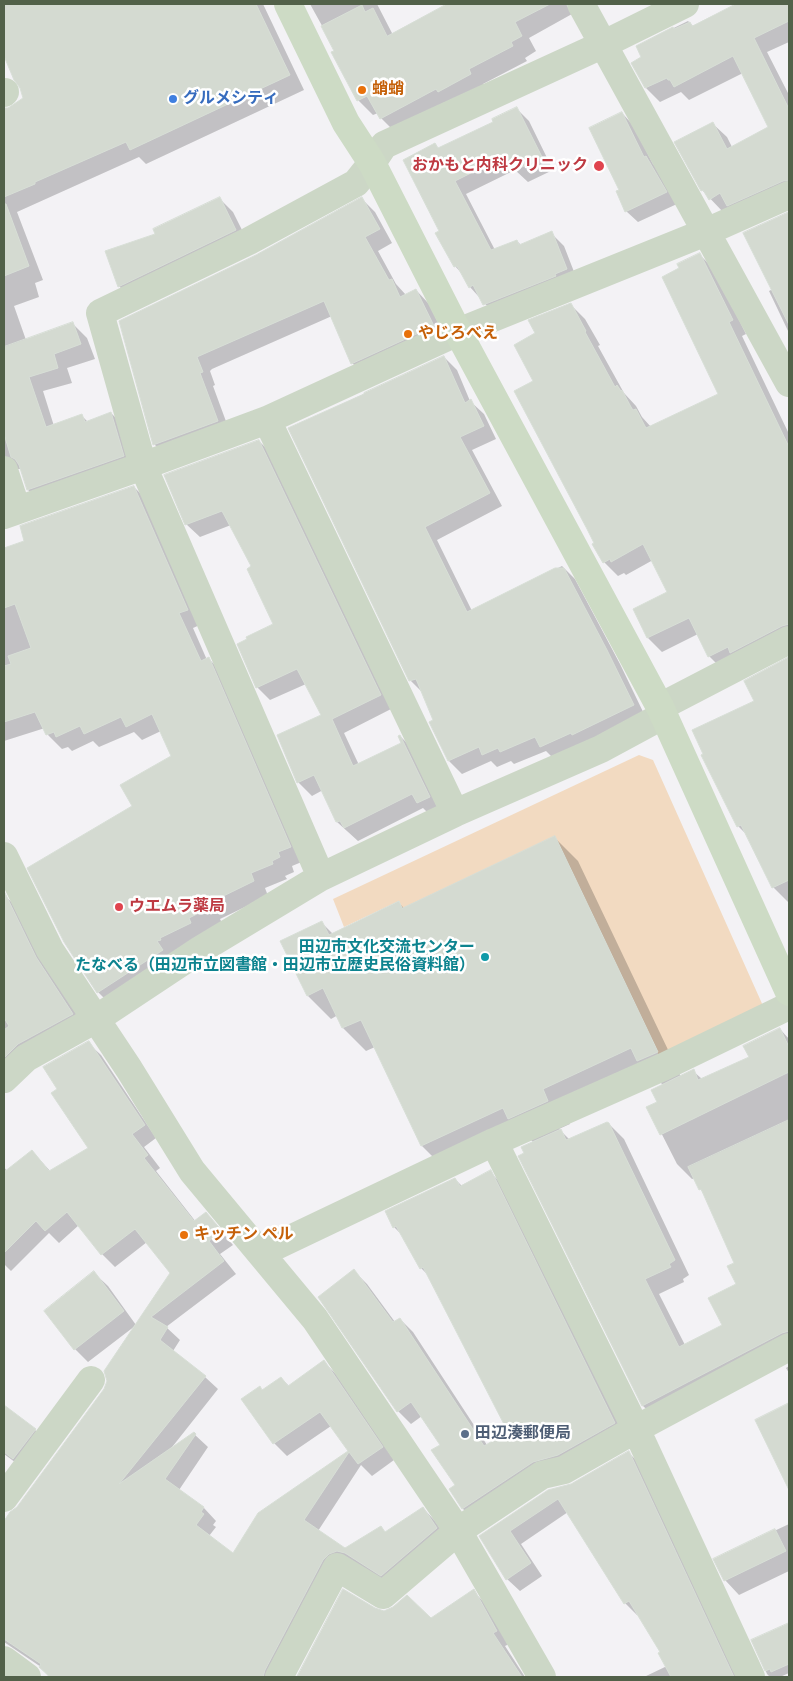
<!DOCTYPE html>
<meta charset="utf-8">
<style>
body{margin:0}
#map{position:relative;width:793px;height:1681px;overflow:hidden;background:#f3f2f5;font-family:"Roboto Condensed",sans-serif}
canvas{display:block}
.frame{position:absolute;inset:0;border:5px solid #526149;pointer-events:none}
</style>
<div id="map">
<canvas width="793" height="1681"></canvas>
<div class="frame"></div>
</div>
<script>
const g = document.querySelector('canvas').getContext('2d');
g.lineJoin = 'round';
function paint(path, color) {
  g.fillStyle = color;
  g.fill(path, 'evenodd');
}
function stroke(path, color, width, dash) {
  g.strokeStyle = color;
  g.lineWidth = width;
  g.lineCap = dash ? 'butt' : 'round';
  g.setLineDash(dash || []);
  g.stroke(path);
}
function write(font, color, halo, rows, align = 'center') {
  g.font = font + ' "Roboto Condensed","Noto Sans JP",sans-serif';
  g.lineWidth = 5;
  g.setLineDash([]);
  g.textBaseline = 'middle';
  g.strokeStyle = halo;
  g.fillStyle = color;
  for (const [text, x, y, turn = 0] of rows) {
    g.save();
    g.translate(x, y);
    g.rotate((+turn || 0) * Math.PI / 180);
    g.textAlign = isNaN(turn) ? turn : align;
    if (halo) g.strokeText(text, 0, 0);
    g.fillText(text, 0, 0);
    g.restore();
  }
}
paint(new Path2D(`
 M639,755L653,760L764,1008L659,1056L651,1038L402,908L399,901L344,927L333,899Z`), '#f2dac1');
paint(new Path2D(`
 M4,4H263L304,90L146,164L139,157L17,212L43,280L35,283L39,297L14,306L26,340L72,323L87,338L95,359L67,368L72,383L43,391L54,426L82,416L88,422L111,413L126,428L138,471L43,504L28,490L21,469H14L4,480V109H9L24,99L18,60L4,29Z
 M310,4H377L393,35L451,4H566L572,14L529,38L536,51L525,58L527,61L483,84L485,89L396,133L381,118L378,113L373,115L358,100L336,51Z
 M739,4H789V42L767,52L789,95V198L724,213L702,190L713,124L727,137L732,147L769,127L743,73L689,100L681,92L660,102L646,88L643,58L637,46L688,21L693,26Z
 M517,109L529,121L553,170L528,182L515,170L466,194L495,250L517,241L521,245L551,233L564,246L578,282L497,317L470,287L463,275L455,266L441,231L435,145L439,149L495,123Z
 M622,113L633,125L653,164L658,169L677,204L638,222L626,211L621,190Z
 M220,199L233,212L249,244L132,300L119,286L156,235Z
 M362,199L375,212L392,243L378,251L396,284L406,295L416,290L429,304L446,339L366,376L352,363L332,316L212,369L210,371L215,385L213,386L231,435L168,458L155,445L120,322L257,256Z
 M789,213V333L769,291L773,289L745,233Z
 M700,255L714,269L746,334L742,336L789,434V643L723,670L709,656L698,634L662,652L648,638L635,609L669,592L653,560L626,575L624,573L618,576L604,562L595,544L535,381L537,333L571,305L585,319L600,345L598,346L624,393L636,406L642,417L651,427L719,394L681,269Z
 M444,357L457,370L470,401L484,414L496,439L472,450L502,506L437,540L472,611L562,566L575,579L620,664L646,718L554,759L546,751L514,764L511,761L497,767L491,761L462,774L449,761L435,720L423,693L410,680L290,428Z
 M259,441L272,454L393,708L344,733L359,765L403,743L400,736L413,749L442,810L431,816L423,808L358,841L337,822L323,790L312,796L298,782L278,736L323,716L306,684L270,700L257,687L239,645L275,624L253,567L231,525L200,537L186,524Z
 M134,487L149,502L202,624L193,628L207,660L209,659L223,673L304,861L292,866L294,872L285,876L287,879L265,888L268,896L220,919L222,923L113,1007L98,992L65,942L134,806L173,757L161,731L142,740L134,732L99,747L93,741L72,751L68,747L62,749L48,735L45,728L4,741V549L26,541Z
 M789,659V903L773,887L747,835L738,826L756,701L746,681Z
 M555,838L578,861L681,1077L693,1071L702,1079L750,1058L780,1029L789,1039V1351L658,1420L643,1406L520,1157L526,1154L534,1143L523,1132L445,1169L422,1146L375,1047L366,1051L343,1028L338,1015L331,1019L308,996L322,923L333,934L399,903L405,909ZM650,1072L663,1085L658,1103L648,1107L677,1164L692,1179L695,1178L700,1189L704,1193L736,1263L738,1285L723,1326L685,1345L659,1294L684,1282L683,1279L689,1275L624,1139L609,1124L570,1140L559,1129L570,1124L565,1112Z
 M4,895L17,907L85,1027L4,1068Z
 M88,1043L101,1055L156,1138L144,1147L160,1168L156,1171L196,1222L206,1214L233,1245L220,1254L236,1274L166,1327L180,1340L173,1351L205,1377L218,1389L169,1451L194,1434L208,1447L179,1490L204,1508L216,1521L213,1525L216,1527L209,1536L233,1554L259,1514L350,1451L331,1426L287,1456L274,1443L263,1391L281,1378L289,1386L324,1362L336,1374L394,1460L372,1476L361,1465L318,1531L345,1550L381,1528L386,1533L423,1508L435,1521L449,1541L395,1588L350,1564L280,1677H49L41,1667L4,1642V1523L11,1513L17,1508L105,1390L135,1326L88,1362L75,1349L94,1273L108,1286L136,1325L171,1273L147,1242L115,1267L102,1254L79,1225L59,1243L49,1233L11,1271L4,1264V1167L7,1171L32,1151L51,1172L90,1148L59,1089Z
 M490,1172L503,1185L628,1436L476,1521L463,1509L450,1490L457,1486L441,1445L422,1416L411,1424L398,1411L320,1297L354,1271L367,1284L395,1322L400,1319L413,1332L487,1445L509,1432L431,1278L421,1268L403,1236L394,1227L455,1179L462,1186Z
 M789,1366V1373L786,1368Z
 M789,1404V1477L779,1467L756,1421Z
 M4,1406L35,1430L48,1442L27,1471L4,1454Z
 M629,1453L641,1465L740,1677H644L667,1666L661,1653L638,1614L637,1615L625,1603L568,1512L521,1544L542,1576L520,1591L507,1579L481,1536Z
 M789,1524V1571L739,1595L725,1580L715,1559Z
 M344,1591L374,1610L431,1620L473,1591L486,1604L509,1644L505,1646L525,1677H298Z
 M789,1624V1673L780,1677H770L767,1674L753,1640Z`), '#0003');
const building = new Path2D(`
 M4,4H256L290,75L130,150L126,142L35,182V184L4,197V108H8L23,98L20,88L14,80L4,56Z
 M447,4H550L515,22L522,36L511,42L513,46L469,69L471,74L438,92L436,89L380,119L367,96L357,101L331,52L334,51L321,26L362,5L365,12L373,8L387,36Z
 M736,4H789V21L754,38L789,109V180L783,181L727,206L720,193L709,200L703,190L701,191L674,142L713,122L727,149L768,127L733,56L674,87L670,80H668L667,78L645,88L631,63L641,57L636,46L673,27L674,29L690,22L692,26Z
 M517,107L542,157L514,171L507,155L455,181L491,250L517,240L519,245L552,231L567,269L555,274L556,276L483,305L473,285L469,288L457,266L454,267L435,233L439,231L403,160L435,143L438,148L493,122L492,119Z
 M622,112L644,157L646,156L667,192L625,212L616,191L619,190L589,128Z
 M220,197L236,230L118,287L105,251L155,234L153,229Z
 M362,197L380,229L365,237L389,280L392,279L400,297L416,289L434,326L351,364L324,301L199,356L197,357L203,372L200,373L218,421L153,445L119,321L256,255Z
 M4,204H6L29,266L4,276Z
 M789,212V325L743,233Z
 M700,253L733,320L729,322L789,447V624L782,626L730,653L728,647L708,657L689,618L647,638L633,609L667,592L643,544L611,562L610,559L603,563L592,544L594,543L587,529L514,391L533,381L514,345L535,333L528,320L571,303L586,331L585,332L615,387L617,385L621,391L622,390L631,407L633,410L636,409L646,428L718,394L662,277L679,268L677,264Z
 M73,322L81,344L54,354L58,368L29,377L46,427L82,414L85,422L111,412L124,456L27,490L19,465L15,459L11,457L4,434V347Z
 M444,356L465,403L471,399L484,426L460,437L490,493L425,527L467,612L555,568H564L607,650L634,705L572,735L571,733L540,747L535,737L500,752L498,748L482,755L479,747L448,761L429,722L433,720L416,679L409,681L288,428L364,394V393Z
 M259,440L381,695L332,719L353,766L401,743L398,736L400,735L430,797L417,803L412,794L344,828L340,821L336,822L314,775L297,783L277,735L321,715L297,669L256,688L237,644L247,639L246,637L273,624L247,569L251,566L222,511L185,525L164,475Z
 M134,486L188,610L179,613L201,661L209,657L291,847L278,852L280,857L272,861L273,864L251,873L254,881L207,904L209,908L189,918L191,923L160,938L161,940L157,941L163,950L97,993L64,942L27,868L132,806L120,785L171,756L152,714L126,727L121,717L84,734L80,726L56,737L54,732L46,735L35,712L4,722V666L11,664L8,656L31,648L15,604L4,608V548L24,541L20,526Z
 M789,657V880L772,888L741,825L737,827L701,755L703,754L692,730L754,701L744,681Z
 M555,836L658,1052L637,1061L631,1048L543,1089L548,1101L508,1119L503,1108L421,1146L361,1020L342,1028L323,988L307,996L280,941L322,921L329,935L399,901L402,908Z
 M4,891L36,957L73,1014L18,1044L4,1058V1030L9,1026L4,1018Z
 M780,1028L789,1047V1072L660,1135L646,1107L657,1102L651,1090L694,1069L698,1080L749,1057L743,1046Z
 M89,1041L145,1125L132,1134L148,1155L144,1158L194,1221L206,1212L222,1231L209,1241L224,1261L151,1317L168,1327L160,1340L206,1376L119,1484L194,1432L196,1434L165,1479L204,1507L201,1512L204,1514L196,1525L233,1553L258,1513L348,1451L320,1412L273,1444L241,1399L260,1386L262,1390L281,1377L288,1386L324,1360L383,1447L358,1464L349,1452L304,1520L345,1548L381,1526L385,1532L423,1507L437,1528L381,1576L345,1553L337,1551L329,1554L323,1560L265,1670L263,1677H50L39,1667L41,1664L4,1639V1521L10,1512L17,1507L104,1389L107,1381L104,1371L170,1273L135,1229L101,1255L67,1212L45,1231L36,1221L4,1253V1172L32,1150L49,1171L88,1148L51,1093L57,1089L43,1067Z
 M789,1120V1331L782,1333L642,1406L518,1156L524,1153L521,1147L561,1129L566,1140L607,1122L609,1123L675,1260L669,1264L671,1267L645,1279L679,1347L722,1325L708,1298L736,1284L727,1266L734,1263L701,1189L699,1190L688,1167Z
 M491,1170L615,1423L558,1455L533,1462L462,1509L449,1489L455,1485L431,1450L440,1445L411,1402L397,1412L318,1297L354,1269L393,1322L400,1318L484,1446L508,1432L423,1267L420,1269L401,1235L396,1226L393,1228L385,1211L455,1178L460,1186Z
 M94,1271L124,1311L74,1350L44,1311Z
 M789,1403V1490L755,1420Z
 M4,1405L36,1429L13,1459L4,1452Z
 M629,1451L734,1677H671L658,1653L660,1652L629,1601L624,1604L558,1499L510,1531L531,1563L506,1580L479,1536L548,1490L571,1484Z
 M775,1529L786,1551L724,1581L713,1559Z
 M343,1589L375,1608L384,1611L393,1607L407,1595L431,1618L474,1589L497,1631L493,1633L522,1677H297Z
 M789,1623V1664L771,1672L770,1669L765,1671L751,1640Z`);
paint(building, '#d4dad1');
stroke(building, '#d7ded6', 1);
stroke(new Path2D(`
 M581,4L789,383
 M4,93L5,92
 M267,420L455,813
 M4,470L17,510
 M4,515L143,466L267,420L458,332L706,232L789,195
 M660,707L789,640
 M4,856L50,950L129,1069L192,1171L315,1319L458,1531L542,1677
 M321,877L143,466L100,313L249,241L356,183L372,163L384,145L604,44L685,4
 M4,1079L26,1058L96,1019L200,950L321,877L455,813L601,749L664,715
 M494,1142L636,1429L751,1677
 M261,1253L494,1142L663,1067L789,1006
 M4,1498L91,1380
 M4,1660L27,1677
 M279,1677L337,1567L383,1595L458,1531L542,1475L564,1470L636,1429L789,1347`), '#ccd7c6', 28);
stroke(new Path2D(`
 M288,4L346,123L372,163L458,332L660,707L789,992`), '#cddbc5', 28);
for (const [x, y, r, color] of [
 [362,90,5,"#e8710a"],
 [173,99,5,"#3f7fe0"],
 [599,166,6,"#e0444e"],
 [408,334,5,"#e8710a"],
 [119,907,5,"#e0444e"],
 [485,957,5,"#0f9aa8"],
 [184,1235,5,"#e8710a"],
 [465,1434,5,"#5c6f8a"]
]) {
  const dot = new Path2D();
  dot.arc(x, y, r, 0, 2 * Math.PI);
  g.fillStyle = color;
  g.fill(dot);
  stroke(dot, '#fff', 2);
}
write('bold 16px', '#c56008', '#fff', [
 ["蛸蛸",372,90],
 ["やじろべえ",418,334],
 ["キッチン ペル",194,1235]
], 'left');
write('bold 16px', '#366cbe', '#fff', [
 ["グルメシティ",183,99]
], 'left');
write('bold 16px', '#be3a42', '#fff', [
 ["おかもと内科クリニック",588,166],
 ["ウエムラ薬局",129,907,"left"]
], 'right');
write('bold 16px', '#0d838f', '#fff', [
 ["田辺市文化交流センター",475,948],
 ["たなべる（田辺市立図書館・田辺市立歴史民俗資料館）",475,966]
], 'right');
write('bold 16px', '#4e5e75', '#fff', [
 ["田辺湊郵便局",475,1434]
], 'left');
</script>
